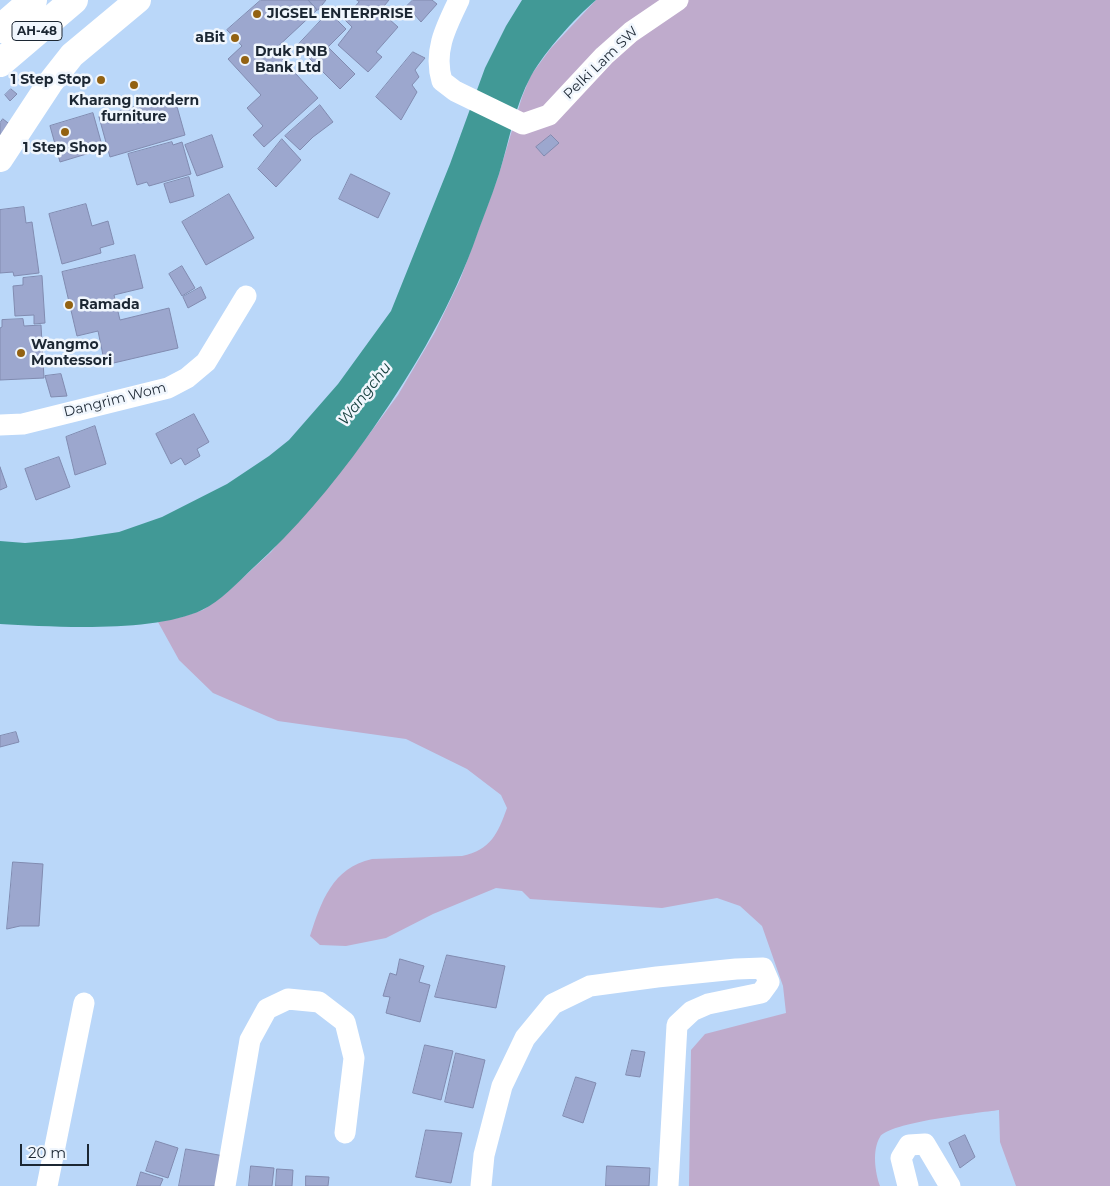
<!DOCTYPE html>
<style>
body{margin:0}
#map{position:relative;width:1110px;height:1186px;overflow:hidden;background:#bad7f9;font-family:Montserrat,sans-serif}
canvas{display:block}
.scale{position:absolute;left:20px;top:1144px;width:69px;height:22px;box-sizing:border-box;border:2px solid #1c2733;border-top:0;padding-left:6px;font-size:15px;line-height:18px;white-space:nowrap;color:#1c2733;-webkit-text-stroke:4px #f0f6fd;paint-order:stroke}
</style>
<div id="map">
<canvas width="1110" height="1186"></canvas>
<div class="scale">20 m</div>
</div>
<script>
const g = document.querySelector('canvas').getContext('2d');
g.lineJoin = 'round';
function paint(path, color) {
  g.fillStyle = color;
  g.fill(path, 'evenodd');
}
function stroke(path, color, width, dash) {
  g.strokeStyle = color;
  g.lineWidth = width;
  g.lineCap = dash ? 'butt' : 'round';
  g.setLineDash(dash || []);
  g.stroke(path);
}
function write(font, color, halo, rows, align = 'center') {
  g.font = font + ' Montserrat,sans-serif';
  g.lineWidth = 5;
  g.setLineDash([]);
  g.textBaseline = 'middle';
  g.strokeStyle = halo;
  g.fillStyle = color;
  for (const [text, x, y, turn = 0] of rows) {
    g.save();
    g.translate(x, y);
    g.rotate((+turn || 0) * Math.PI / 180);
    g.textAlign = isNaN(turn) ? turn : align;
    if (halo) g.strokeText(text, 0, 0);
    g.fillText(text, 0, 0);
    g.restore();
  }
}
paint(new Path2D(`
 M596,0H1110V1186H1016L1000,1142L999,1110C978,1113 889,1122 880,1137C872,1150 875,1172 880,1186H689L691,1050L705,1034L786,1013L783,986L762,926L740,906L717,898L662,908L530,899L522,891L496,888L433,914L386,938L346,946L320,945L310,936C321,902 332,868 372,859L462,856C491,850 498,833 507,808L501,795L467,769L406,739L278,721L213,693L179,660L158,622L182,617L203,610L224,595L271,552L359,448L398,395L435,332L460,280L498,177L522,97L531,75L551,48Z`), '#bfabcc');
paint(new Path2D(`
 M522,0H596C574,19 546,50 531,76C515,105 509,142 499,174C491,199 481,222 473,246C446,317 409,378 365,440C332,486 295,530 253,568C237,583 221,601 202,610C154,633 54,627 0,624V541L25,543L72,539L119,532L162,517L227,484L269,456L289,440L338,384L391,311L450,164L485,68L506,26Z`), '#419996');
const building = new Path2D(`
 M261,0H308L317,10L274,50L318,98L264,147L253,135L263,126L247,108L261,95L228,59L242,46L227,30Z
 M309,0H326L318,10Z
 M357,0H389L380,11L398,27L376,52L382,57L368,72L338,45L352,27L344,19L359,2Z
 M413,0H432L437,4L421,22L407,6Z
 M329,12L346,29L328,47L355,74L340,89L297,46Z
 M413,52L425,58L415,70L419,77L412,85L417,92L401,120L376,97Z
 M11,89L17,94L10,101L5,95Z
 M174,96L185,135L110,157L99,117Z
 M320,105L333,122L313,137L300,150L285,136Z
 M93,113L103,149L60,162L50,126Z
 M3,119L12,126L3,137L0,135V123Z
 M212,135L223,167L197,176L185,145Z
 M551,135L559,143L544,156L536,147Z
 M282,139L301,160L276,187L258,169Z
 M172,142L173,145L182,142L191,174L149,186L147,182L137,185L128,154Z
 M351,174L390,193L378,218L339,199Z
 M189,177L194,196L170,203L164,184Z
 M229,194L254,238L206,265L182,222Z
 M86,204L92,226L108,221L114,244L100,248L101,253L62,264L49,214Z
 M24,207L26,223L32,222L39,273L14,276L13,272L0,273V210Z
 M135,255L143,288L114,295L120,320L169,308L178,348L105,365L98,331L77,336L62,272Z
 M182,266L195,288L182,296L169,274Z
 M42,276L45,323L34,324V315L15,316L13,286L23,285V278Z
 M201,287L206,298L188,308L183,297Z
 M23,319L24,326L41,325L44,378L0,380V328L2,327V320Z
 M61,374L67,396L51,397L45,376Z
 M194,414L209,442L197,449L200,456L185,465L181,458L171,464L156,434Z
 M95,426L106,464L75,475L66,437Z
 M59,457L70,487L36,500L25,469Z
 M0,467L7,487L0,490Z
 M16,732L19,742L0,747V736Z
 M13,862L43,864L39,926H20L7,929Z
 M447,955L505,966L496,1008L435,997Z
 M400,959L424,966L419,982L430,985L420,1022L386,1013L390,997L383,996L390,973L396,975Z
 M425,1045L453,1051L441,1100L413,1093Z
 M632,1050L645,1052L640,1077L626,1075Z
 M456,1053L485,1060L473,1108L445,1102Z
 M576,1077L596,1083L583,1123L563,1116Z
 M426,1130L462,1133L451,1183L416,1177Z
 M965,1135L975,1157L960,1168L949,1143Z
 M156,1141L178,1148L168,1178L146,1171Z
 M186,1149L224,1156L218,1186H179Z
 M251,1166L274,1168L272,1186H249Z
 M607,1166L650,1168L649,1186H606Z
 M277,1169L293,1170L292,1186H276Z
 M141,1172L163,1179L160,1186H137Z
 M306,1176L329,1177L328,1186H306Z`);
paint(building, '#9ca7ce');
stroke(building, '#818bb0', 1);
stroke(new Path2D(`
 M459,0C446,27 433,51 442,81L455,91L523,124L549,115L604,56L631,32L678,0
 M0,425L23,424L168,388L187,378L206,362L246,296
 M47,1186L84,1003
 M225,1186L250,1040L267,1009L288,999L319,1002L345,1022L354,1058L345,1133
 M481,1186L484,1155L502,1086L525,1038L553,1004L590,986L657,977L736,969L763,968L769,982L761,993L708,1004L692,1011L677,1025L668,1186
 M908,1186L901,1158L909,1145L925,1144L950,1186`), '#fff', 21);
stroke(new Path2D(`
 M0,159L50,83L72,55L138,0`), '#fff', 26);
stroke(new Path2D(`
 M0,29L33,0
 M0,63L74,0`), '#fff', 28);
for (const [x, y, r, color] of [
 [257,14,5,"#936212"],
 [235,38,5,"#936212"],
 [245,60,5,"#936212"],
 [101,80,5,"#936212"],
 [134,85,5,"#936212"],
 [65,132,5,"#936212"],
 [69,305,5,"#936212"],
 [21,353,5,"#936212"]
]) {
  const dot = new Path2D();
  dot.arc(x, y, r, 0, 2 * Math.PI);
  g.fillStyle = color;
  g.fill(dot);
  stroke(dot, '#f0f6fd', 2);
}
for (const [x, y, w] of [
 [37,31,50]
]) {
  const box = new Path2D();
  box.roundRect(x - w / 2, y - 9.5, w, 19, 4);
  g.fillStyle = '#f0f6fd';
  g.fill(box);
  stroke(box, '#1c2733', 1);
}
write('bold 12px', '#1c2733', null, [
 ["AH-48",37,31]
]);
write('bold 14px', '#1c2733', '#f0f6fd', [
 ["JIGSEL ENTERPRISE",267,14],
 ["aBit",225,38,"right"],
 ["Druk PNB",255,52],
 ["Bank Ltd",255,68],
 ["1 Step Stop",91,80,"right"],
 ["Kharang mordern",134,101,"center"],
 ["furniture",134,117,"center"],
 ["1 Step Shop",65,148,"center"],
 ["Ramada",79,305],
 ["Wangmo",31,345],
 ["Montessori",31,361]
], 'left');
write('14px', '#1c2733', '#f0f6fd', [
 ["Pelki Lam SW",601,63,-44],
 ["Dangrim Wom",115,400,-14]
]);
write('italic 15px', '#18413f', '#f0f6fd', [
 ["Wangchu",365,394,-52]
]);
</script>
